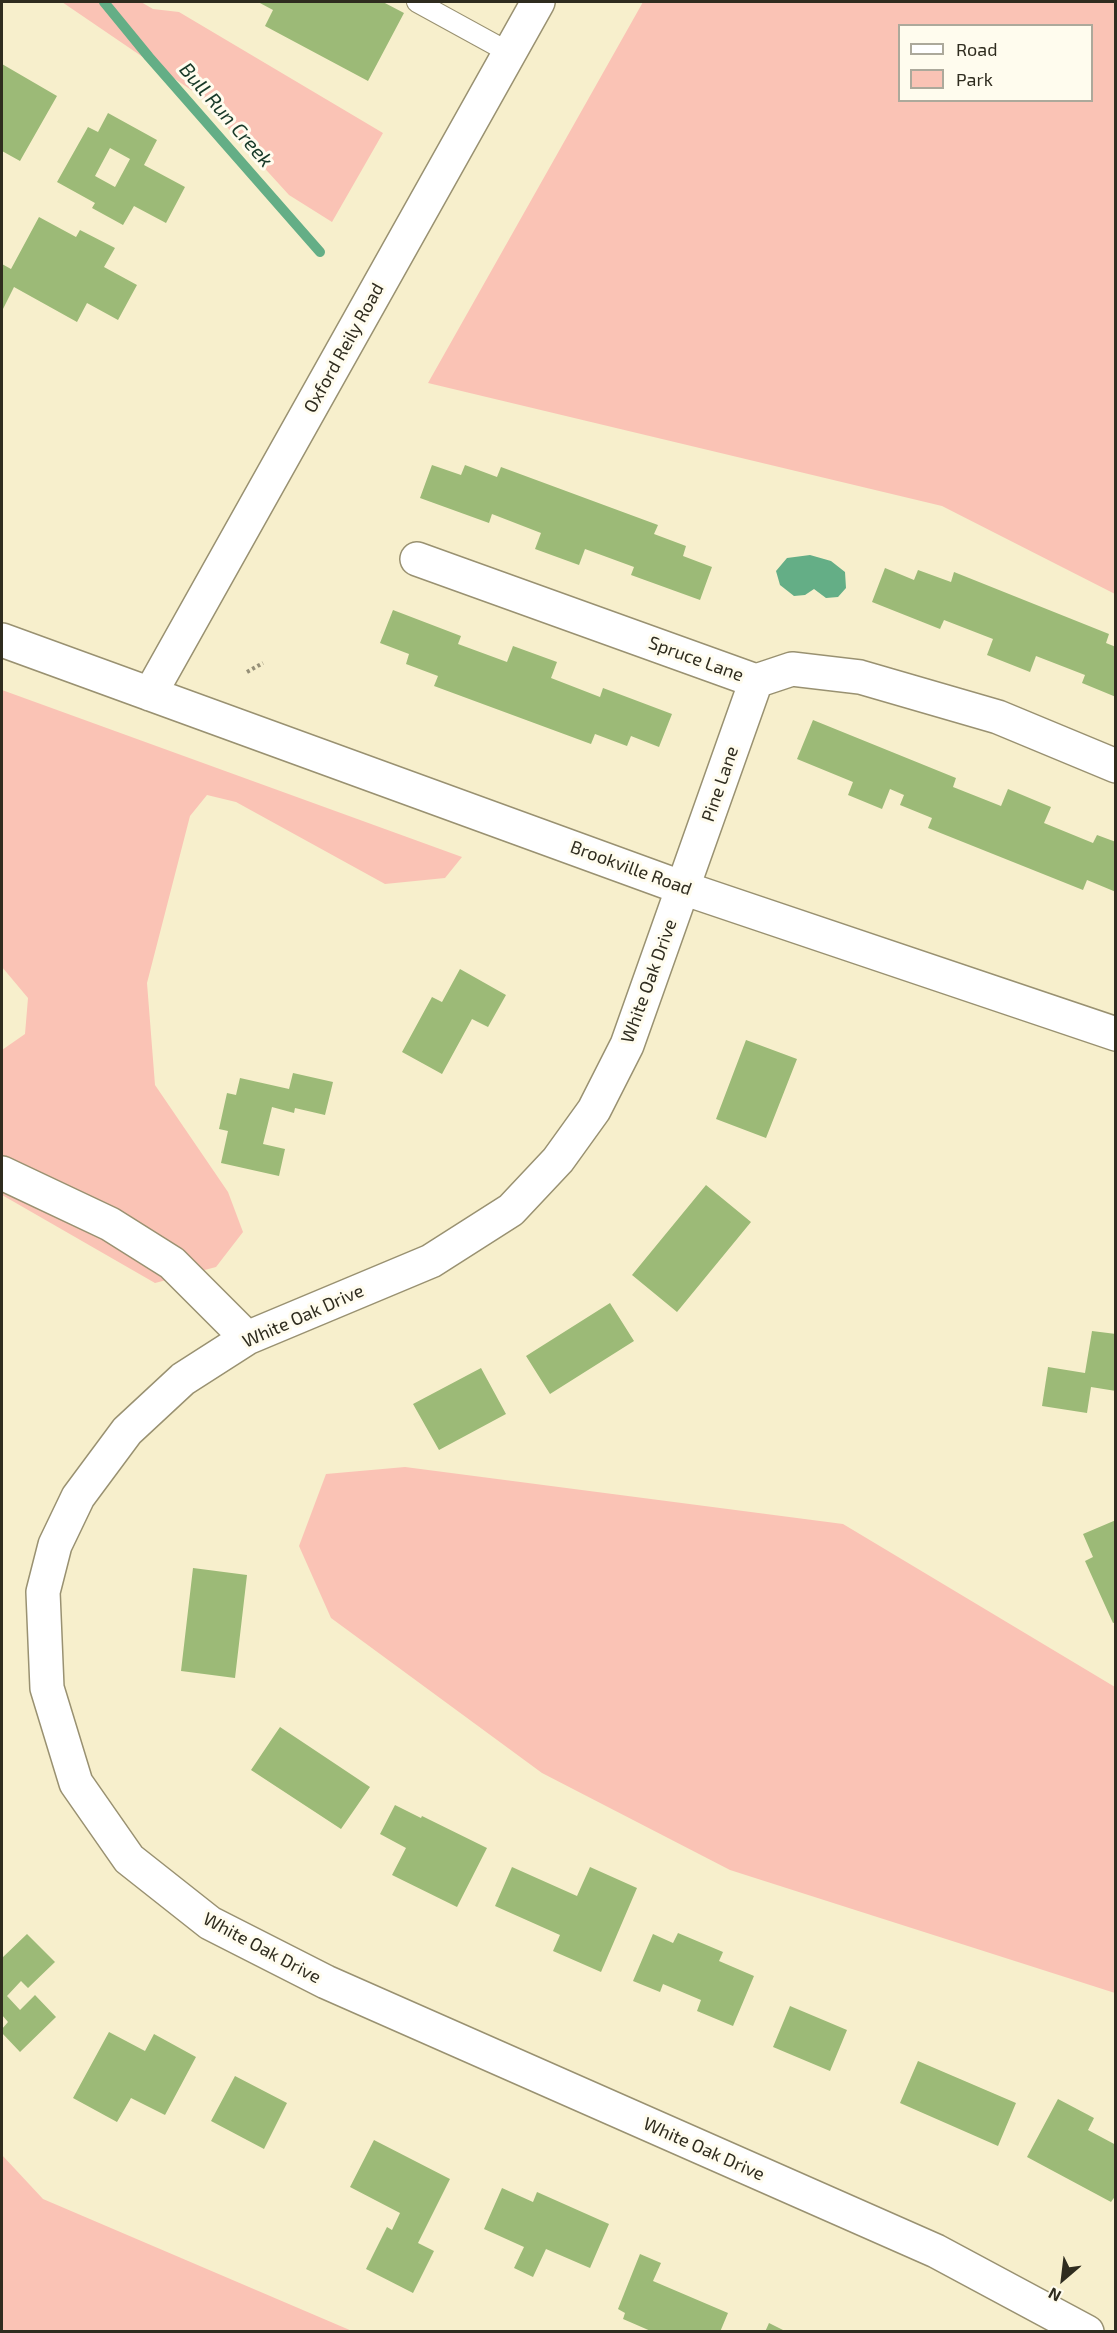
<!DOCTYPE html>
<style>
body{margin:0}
#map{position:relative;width:1117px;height:2333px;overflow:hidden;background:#f7efcc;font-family:"Exo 2",sans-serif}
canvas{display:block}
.frame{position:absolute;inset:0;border:3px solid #2f2c1f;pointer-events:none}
.legend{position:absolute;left:898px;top:24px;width:195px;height:78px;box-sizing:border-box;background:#fffcee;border:2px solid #aca99b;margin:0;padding:8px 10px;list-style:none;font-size:18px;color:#2f2c1f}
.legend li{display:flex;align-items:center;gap:12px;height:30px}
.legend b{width:30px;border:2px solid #aca99b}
.north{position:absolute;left:1033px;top:2249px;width:60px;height:60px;-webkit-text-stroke:4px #fffcee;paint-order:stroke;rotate:208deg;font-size:16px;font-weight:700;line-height:24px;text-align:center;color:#2f2c1f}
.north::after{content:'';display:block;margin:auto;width:21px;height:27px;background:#2f2c1f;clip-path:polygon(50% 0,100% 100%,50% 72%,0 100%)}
</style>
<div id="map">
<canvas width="1117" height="2333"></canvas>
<div class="frame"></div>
<ul class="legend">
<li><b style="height:8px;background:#fff"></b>Road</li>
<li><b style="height:16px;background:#fac3b5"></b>Park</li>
</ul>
<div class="north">N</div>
</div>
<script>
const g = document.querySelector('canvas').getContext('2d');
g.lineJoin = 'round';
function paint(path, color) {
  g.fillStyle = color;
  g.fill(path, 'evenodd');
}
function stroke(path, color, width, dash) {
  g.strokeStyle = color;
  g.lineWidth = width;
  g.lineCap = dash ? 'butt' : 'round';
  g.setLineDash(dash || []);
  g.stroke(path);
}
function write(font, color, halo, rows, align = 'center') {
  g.font = font + ' "Exo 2",sans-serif';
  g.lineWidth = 6;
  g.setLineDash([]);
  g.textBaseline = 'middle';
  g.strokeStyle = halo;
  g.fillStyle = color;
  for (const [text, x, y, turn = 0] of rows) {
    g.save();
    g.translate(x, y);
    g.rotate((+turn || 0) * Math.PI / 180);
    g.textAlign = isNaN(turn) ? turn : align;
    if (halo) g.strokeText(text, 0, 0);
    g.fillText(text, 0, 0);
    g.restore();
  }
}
paint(new Path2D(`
 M62,2H141L153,9L179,12L383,133L332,222L289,195L197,94Z
 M643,2H1115V594L942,506L428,383ZM900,26H1092V100H900Z
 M2,690L462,857L445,878L385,884L236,802L207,795L190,816L147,983L155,1085L228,1192L243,1232L216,1267L155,1283L2,1195V1050L25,1034L28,998L2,967Z
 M405,1467L843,1524L1115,1687V1993L730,1870L542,1773L331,1618L299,1546L326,1474Z
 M2,2155L43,2199L352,2331H2Z`), '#fac3b5');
paint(new Path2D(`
 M810,555L831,561L845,572L846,588L838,597L826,598L814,589L805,595L794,596L780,585L776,571L787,558Z`), '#64ae86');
stroke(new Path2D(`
 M104,2L149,57L320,252`), '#64ae86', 10);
paint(new Path2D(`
 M258,2H383L404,13L368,81L265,26L273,10Z
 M2,64L57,96L20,161L2,151Z
 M108,113L157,140L144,165L185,187L166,223L134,206L123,225L92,208L95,203L57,182L88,127L98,132ZM110,148L130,159L115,187L95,176Z
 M39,217L76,237L80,230L115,248L104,267L137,285L118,320L87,303L77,322L14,287L2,311V264L11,269Z
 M432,465L461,475L465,465L497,477L501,467L658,525L654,534L686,546L683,556L712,567L700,600L631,575L634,567L585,549L579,565L535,549L541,533L492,514L489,523L420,498Z
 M885,568L914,580L918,570L951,582L954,572L1109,634L1106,643L1116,647V697L1082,683L1085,675L1036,656L1030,672L987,655L993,639L944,620L940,629L872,602Z
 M393,610L461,636L458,644L507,662L513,646L557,662L551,678L600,697L603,688L672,714L659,747L631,736L627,746L595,734L591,744L434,686L438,676L406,664L409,654L380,643Z
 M813,720L956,778L953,787L1001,806L1008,789L1051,807L1044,823L1093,843L1097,835L1116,842V892L1087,880L1083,890L928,828L932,818L900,805L904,795L890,789L882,809L848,795L853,782L797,759Z
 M460,969L506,995L488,1027L472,1019L442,1074L402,1052L432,997L442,1002Z
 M746,1040L797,1059L766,1138L716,1119Z
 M293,1073L333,1082L325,1115L295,1108L294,1113L272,1107L263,1144L285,1149L279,1176L221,1163L228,1131L219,1129L227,1093L236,1095L240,1078L289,1089Z
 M706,1185L751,1222L677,1312L632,1275Z
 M610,1303L634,1341L550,1394L526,1356Z
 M1092,1331L1116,1334V1391L1091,1387L1087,1413L1042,1406L1048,1367L1085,1373Z
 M481,1368L506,1414L439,1450L413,1404Z
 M1116,1520V1622L1113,1623L1085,1561L1093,1557L1083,1534Z
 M193,1568L247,1575L235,1678L181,1671Z
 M280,1727L370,1787L341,1829L251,1770Z
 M395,1805L421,1818L422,1816L487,1848L457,1907L392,1875L406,1848L380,1834Z
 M512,1867L577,1896L590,1867L637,1888L601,1972L553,1951L560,1935L495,1906Z
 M678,1933L723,1952L719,1961L754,1976L733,2026L697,2011L701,2000L663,1984L660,1992L633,1981L653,1934L673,1943Z
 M27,1934L55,1962L28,1988L21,1981L7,1996L20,2010L35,1995L56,2017L20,2052L2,2033V2029L8,2022L2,2015V1958Z
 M790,2006L847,2030L830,2071L773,2047Z
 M109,2032L145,2051L154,2034L196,2057L165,2115L131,2098L117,2122L73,2098Z
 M918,2061L1016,2103L998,2146L900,2103Z
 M235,2076L287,2103L264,2149L211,2121Z
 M1058,2099L1094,2118L1088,2130L1116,2145V2195L1111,2202L1027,2157Z
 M374,2140L450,2179L418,2243L434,2251L413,2293L366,2269L387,2227L392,2230L400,2213L350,2187Z
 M502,2188L533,2202L537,2192L609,2224L590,2268L546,2249L533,2277L514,2268L524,2247L484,2229Z
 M640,2254L661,2263L653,2281L728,2313L720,2332H653L623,2319L625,2313L618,2309Z
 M769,2323L787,2332H765Z`), '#9cba77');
const lane = new Path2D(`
 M417,2L510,53`);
const street = new Path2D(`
 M417,559L756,681L792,669L860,677L998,717L1116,766
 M756,681L627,1045L594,1110L558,1160L511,1210L431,1261L247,1338L183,1379L127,1431L78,1497L55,1545L43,1592L47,1688L76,1783L129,1859L210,1923L326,1982L936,2251L1087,2332
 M2,1173L110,1224L172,1263L247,1338`);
const secondary = new Path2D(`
 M2,640L683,888L1116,1034
 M150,694L538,2`);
stroke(lane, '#999171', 22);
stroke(street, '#999171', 36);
stroke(secondary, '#999171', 36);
stroke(new Path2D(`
 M247,672L263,663`), '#958f77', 4, [3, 3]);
stroke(lane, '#fff', 20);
stroke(street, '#fff', 33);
stroke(secondary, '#fff', 33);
write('18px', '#2f2c1f', '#fffcee', [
 ["Oxford Reily Road",344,348,-61],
 ["Spruce Lane",696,659,20],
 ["Pine Lane",720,784,-71],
 ["Brookville Road",631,868,20],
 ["White Oak Drive",649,981,-70],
 ["White Oak Drive",303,1316,-24],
 ["White Oak Drive",262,1948,28],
 ["White Oak Drive",704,2149,24]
]);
write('italic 20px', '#173827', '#fffcee', [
 ["Bull Run Creek",226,115,49]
]);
</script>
